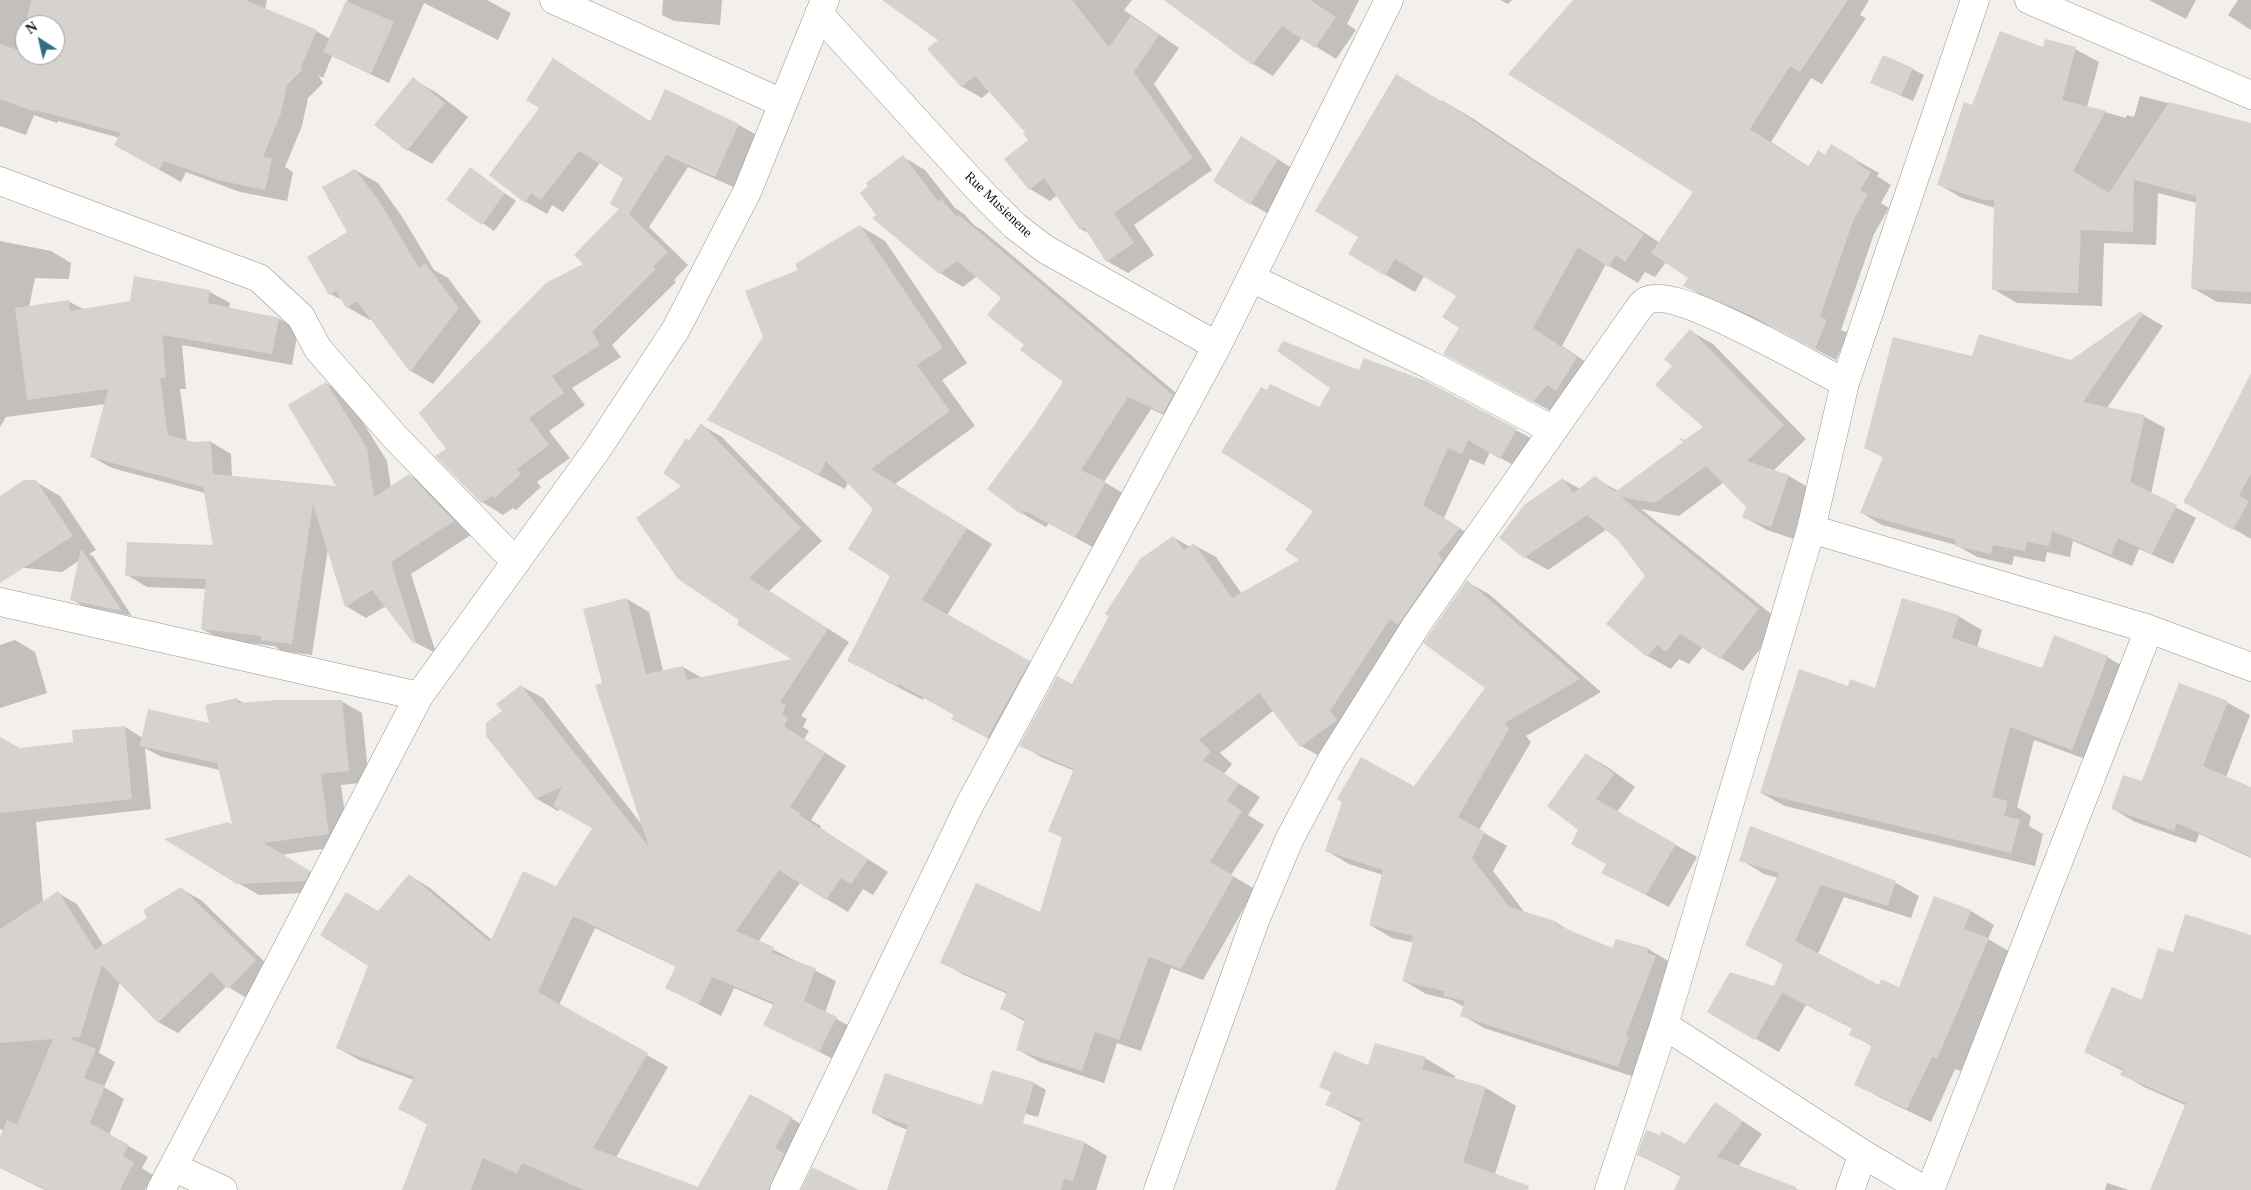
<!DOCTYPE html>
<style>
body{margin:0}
#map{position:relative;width:2251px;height:1190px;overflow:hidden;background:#f3efeb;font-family:Georgia,serif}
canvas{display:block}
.north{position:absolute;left:15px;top:15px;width:50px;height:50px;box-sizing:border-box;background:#fff;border:1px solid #9f9f9e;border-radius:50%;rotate:325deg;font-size:14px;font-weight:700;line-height:20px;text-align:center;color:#100f0d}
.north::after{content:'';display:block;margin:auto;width:18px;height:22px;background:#336c85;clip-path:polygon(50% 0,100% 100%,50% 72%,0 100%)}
</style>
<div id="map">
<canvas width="2251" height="1190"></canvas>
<div class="north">N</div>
</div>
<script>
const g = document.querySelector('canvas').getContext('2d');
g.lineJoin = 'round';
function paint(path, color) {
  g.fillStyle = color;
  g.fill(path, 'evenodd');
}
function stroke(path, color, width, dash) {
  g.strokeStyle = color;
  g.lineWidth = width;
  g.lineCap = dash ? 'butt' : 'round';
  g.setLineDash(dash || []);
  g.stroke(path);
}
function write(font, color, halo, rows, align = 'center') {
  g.font = font + ' Georgia,serif';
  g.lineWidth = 4;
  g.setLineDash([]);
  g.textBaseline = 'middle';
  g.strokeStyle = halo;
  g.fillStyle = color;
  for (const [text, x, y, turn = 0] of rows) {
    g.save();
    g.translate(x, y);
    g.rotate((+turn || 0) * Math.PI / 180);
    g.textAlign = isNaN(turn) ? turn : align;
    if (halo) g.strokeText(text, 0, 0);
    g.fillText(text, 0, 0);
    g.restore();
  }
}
paint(new Path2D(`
 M0,0H267L265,10L316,31L330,39L348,0H487L511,13L498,40L424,3L389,83L332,56L323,78L318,75L323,83L308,98L302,126L285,167L293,172L287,201L240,192L186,172L181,182L116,145L120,138L58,121L57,123L34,115L26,135L0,126ZM25,25H55V55H25Z
 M663,0H722L720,25L674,21L662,15Z
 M885,0H1132L1124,10L1179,48L1154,84L1212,170L1134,225L1154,255L1128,273L1107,261L1090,234L1081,229L1057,195L1050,201L1030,189V140L1027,132L990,91L982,98L961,86L940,40Z
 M1201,0H1359L1347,24L1356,30L1336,59L1302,38L1273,76L1253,64Z
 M1500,0H1512L1508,4Z
 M1575,0H1869L1860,15L1866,18L1822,84L1811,78L1771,142L1809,167L1825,156L1831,146L1879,173L1877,176L1891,185L1881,203L1889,208L1874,234L1841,330L1848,333L1836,360L1775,328L1711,301L1689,288L1690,278L1666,262L1655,277L1645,272L1638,283L1606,264L1562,346L1606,375L1562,417L1445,354L1460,328L1458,296L1424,276L1415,292L1350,254L1443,101L1472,118L1660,243L1694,191Z
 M2149,0H2196L2186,19Z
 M2238,0H2251V30L2228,15Z
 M2044,48L2075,49L2099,62L2087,107L2126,118L2127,115L2134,117L2140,96L2220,116L2251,136V304L2217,302L2193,288L2197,203L2158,193L2156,245L2104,243L2102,306L2017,303L1993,289L1995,208L1962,198L1938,184L1973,107Z
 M554,60L651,122L739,125L760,137L736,188L688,167L649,227L688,265L674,280L676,282L612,345L621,357L572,388L585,405L549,431L570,458L537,482L541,487L516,510L513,508L503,515L482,502L585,264L621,209L624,177L600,163L563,212L552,205L547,214L526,202L541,108Z
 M1912,69L1924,75L1913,101L1872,83Z
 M413,79L437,93L468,117L432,164L408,150L376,125Z
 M1265,151L1301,174L1274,217L1251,204Z
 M903,157L925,170L955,208L964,214L974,225L982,230L1195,409L1186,425L1151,409L1104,482L1128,496L1098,550L1049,523L1046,527L1023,514L988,489L1035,427L1065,382L1025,345L1003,298L977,276L963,287L940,273L874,218L878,215Z
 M470,169L516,201L494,231L448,199Z
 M355,170L378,183L403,218L434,270L448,278L481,322L433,384L411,371L372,319L370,320L347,307L344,301L330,294L349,233Z
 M860,226L885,241L967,363L942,380L975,426L895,484L992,544L947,615L1054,676L1012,752L953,718L955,714L924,697L923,700L874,675L891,575L874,509L848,482L845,489L709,419L764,338L800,270Z
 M0,241L51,251L71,263L69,279L35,278L29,307L68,301L85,310L131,302L135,277L210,292L230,303L229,308L278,318L298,330L292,365L182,345L186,389H180L187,442H211L231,454L232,478L339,487L326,383L346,395L387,461L391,488L409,475L429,487L474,533L411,574L436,653L414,642L386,606L366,618L346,606L328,548L312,655L282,651L274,646L222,640L202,629L206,589L147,587L127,575L214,547L205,493L112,468L92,457L106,404L6,417L0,427Z
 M2141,313L2163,326L2107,408L2145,417L2165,428L2151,494L2196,518L2173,564L2139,549L2132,566L2073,541L2070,557L2047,552L2045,562L2014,556L2012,565L1977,557L1956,545L1882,525L1862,513L1884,458L1865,447L1973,357L2071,362Z
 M1690,331L1713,344L1806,439L1773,471L1789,476L1811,489L1794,539L1767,530L1744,517L1748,506L1724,482L1679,516L1641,509L1781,622L1743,671L1703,647L1689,664L1679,659L1671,669L1648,656L1646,576L1619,539L1607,529L1548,570L1525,557L1564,480L1580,489L1595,478L1618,491L1705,427L1673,366Z
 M1360,371L1426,382L1538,442L1522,470L1490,452L1484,465L1470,459L1444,518L1481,542L1323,758L1301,746L1274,710L1220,753L1232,764L1224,774L1260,797L1248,815L1264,825L1231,875L1255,889L1203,980L1171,968L1141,1051L1117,1043L1104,1083L1040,1062L1018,1050L1026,1022L1002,1009L1008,994L964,975L942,962L1041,913L1063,838L1049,831L1075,771L1043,758L1021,745L1072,686L1173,537L1190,547L1194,545L1216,557L1242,594L1301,560L1315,511L1319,408Z
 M2246,385L2251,387V539L2185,501Z
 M701,425L722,437L822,541L769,591L849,642L801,716L807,719L803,727L809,731L804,739L846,766L811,820L821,826L820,828L888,872L873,895L863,889L848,912L800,883L758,942L836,981L825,1013L857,1030L841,1063L764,1024L774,1005L734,988L721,1016L667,988L677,967L595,928L559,1005L668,1067L614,1161L604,1190H403L428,1125L399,1108L414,1080L359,1060L338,1048L370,965L378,912L409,875L430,888L492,940L556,887L593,828L561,809L558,811L537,799L504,711L521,686L543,698L643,826L603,684L627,599L649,612L663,671L683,667L702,678L794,660L741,620L684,486L689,442Z
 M36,482L60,496L96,550L89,554L93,556L132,616L83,606L71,599L80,560L62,572L16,567L0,558V497Z
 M1467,582L1489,594L1601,692L1526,736L1531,742L1479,830L1507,846L1493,871L1525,913L1555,922L1577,935L1613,950L1648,949L1670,962L1641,1079L1484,1028L1462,1015L1464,1007L1452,1000L1426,994L1404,981L1415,943L1392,938L1370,925L1383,875L1349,864L1327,851L1414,788L1486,688Z
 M1958,616L1982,630L1977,648L2042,670L2107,657L2131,671L2096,763L2034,740L2017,807L2031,816L2029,826L2043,834L2035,866L1785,806L1761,793L1848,687L1876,690Z
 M15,640L35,652L47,693L0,708V645Z
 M2180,684L2228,703L2250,715L2226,777L2251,789V858L2199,834L2196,843L2135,822L2113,809L2143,783Z
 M237,699L245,704L341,701L362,713L369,782L341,785L349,845L281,855L330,883L325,892L259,895L238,883L233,826L220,770L162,757L145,748L151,809L36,822L43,902L58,893L77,904L104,946L149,918L181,889L201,900L275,972L248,999L227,986L178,1033L158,1022L120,982L99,1053L115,1062L104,1087L124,1099L109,1135L148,1157L142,1168L153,1175L145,1190H45L0,1168V1140L4,1131L0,1129V738L20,750L75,743L125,727L143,738L211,725Z
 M1587,755L1609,768L1635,787L1617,812L1697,857L1669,907L1602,872L1607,863L1580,830Z
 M1751,827L1896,883L1919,896L1911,918L1844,897L1818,954L1880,987L1899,989L1935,898L1971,911L1994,925L1988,939L2012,953L1961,1071L1955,1069L1931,1122L1879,1097L1856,1084L1873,1047L1851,1034L1853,1029L1806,1005L1779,1052L1709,1012L1775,987L1784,965L1746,944L1778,878L1764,874L1741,860Z
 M2251,936V1190H2152L2187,1106L2144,1087L2122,1074L2123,1071L2085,1052L2143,1002L2174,954Z
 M1425,1058L1455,1076L1454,1079L1486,1088L1516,1106L1495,1174L1528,1190H1337L1362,1123L1327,1104L1332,1093L1320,1086L1369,1067Z
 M993,1072L1034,1083L1046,1090L1038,1117L996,1106Z
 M886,1074L996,1190H889L908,1130L895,1125L873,1113Z
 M750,1095L815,1132L798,1190H621L631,1164L698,1188Z
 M1716,1103L1762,1134L1738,1167L1799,1190H1684L1682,1177L1639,1155L1686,1145Z
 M1085,1143L1107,1156L1096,1190H1029Z
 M2107,1183L2129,1190H2105Z`), '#0003');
paint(new Path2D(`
 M31,0H245L317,30L301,67L299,65L302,70L287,85L281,113L263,157L272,158L265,190L218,180L164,161L159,170L114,145L121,133L36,110L35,112L0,99V44L21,51L25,32V55H55V25H26Z
 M882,0H1072L1109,47L1131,16L1159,35L1134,72L1193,158L1114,213L1134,243L1106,262L1084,227L1080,230L1044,178L1029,190L1004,159L1028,140L1023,133L1025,132L975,76L961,87L927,49L938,40Z
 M1164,0H1310L1336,17L1315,48L1282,26L1252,65Z
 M1573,0H1848L1800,72L1790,66L1750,129L1808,167L1818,150L1825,155L1831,144L1858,160L1856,163L1871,172L1860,190L1868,194L1853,221L1820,317L1827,320L1815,349L1752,316L1683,286L1688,278L1651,253L1693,192L1508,74Z
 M346,1L394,22L371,74L323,52Z
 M2000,31L2043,47L2045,39L2076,47L2062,100L2106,111L2073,171L2109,193L2169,102L2251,123V292L2191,289L2196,196L2134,180L2133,232L2081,230L2078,293L1992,290L1994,200H1984L1937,185L1964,102L1972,105Z
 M1883,55L1913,68L1901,96L1870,83Z
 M553,58L650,122L665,89L739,124L715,177L666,155L629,214L668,252L653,267L656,269L592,332L600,345L552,376L564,393L529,418L549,445L517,469L521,474L494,499L492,496L481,503L435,456L446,449L419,413L546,283L583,264L574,255L619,209L610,204L623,178L579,151L541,200L531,193L525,203L489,175L539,108L526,100Z
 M1396,74L1441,101L1442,100L1644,234L1625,262L1616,255L1608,267L1578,247L1533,328L1577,357L1556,391L1547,385L1533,402L1443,354L1459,328L1442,317L1456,296L1395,259L1385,276L1348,254L1358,237L1315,211Z
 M413,77L445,103L407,151L374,125Z
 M1241,136L1278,159L1250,205L1213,181Z
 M903,155L938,201L941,199L957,217L959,215L1173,395L1163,413L1128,397L1081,470L1106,482L1075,538L1026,511L1022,515L987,489L1034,426L1063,382L1020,350L1024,345L987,315L1001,298L957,261L939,274L872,218L876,215L860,193L868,186L866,183Z
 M470,167L505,193L482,225L446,200Z
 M355,169L381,204L419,268L425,263L459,308L410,372L357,301L346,308L336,291L329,295L307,257L347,232L322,187Z
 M860,225L943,348L917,365L950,411L871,469L967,528L922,600L1030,661L987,738L951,719L954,715L899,684L897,686L847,661L890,576L848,549L873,509L826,461L819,475L707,420L763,337L745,291L798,270L795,264Z
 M134,276L210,290L208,303L279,318L272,354L162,335L166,378H160L168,435L193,442L211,441L213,474L336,486L288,405L326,382L367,448L374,497L409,474L454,521L391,562L416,642L413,643L372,590L345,607L313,504L292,644L261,640V636L201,629L206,579L125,576L127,542L213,545L203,487L90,457L108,389L27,400L15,308L69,300L70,311L130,301Z
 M2141,311L2143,314L2083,402L2145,415L2130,482L2177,505L2152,554L2118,538L2111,555L2052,531L2049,546L2027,542L2025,551L1993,545L1991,554L1955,546L1956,540L1860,513L1883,457L1864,448L1893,337L1972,356L1979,334L2071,360Z
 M1690,329L1784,425L1747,461L1789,475L1771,527L1742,518L1746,507L1706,466L1655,503L1621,497L1759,609L1720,659L1680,634L1666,652L1657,645L1647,657L1606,624L1645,576L1618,540L1587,515L1524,558L1499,538L1524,505L1563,478L1573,493L1595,476L1615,492L1683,442L1678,437L1685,440L1703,427L1655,385L1672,366L1664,359Z
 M1283,341L1359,370L1364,358L1426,381L1517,429L1500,459L1468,440L1462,454L1448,448L1423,505L1460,528L1438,554L1442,559L1441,561L1443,559L1398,625L1390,619L1330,711L1337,720L1300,747L1259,693L1199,740L1211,751L1203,760L1239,783L1227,801L1242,811L1210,862L1234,876L1181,969L1149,957L1119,1040L1095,1032L1082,1071L1016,1050L1025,1019L1000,1009L1007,992L940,963L976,883L1040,912L1062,837L1048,831L1074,769L1019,746L1057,676L1072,684L1109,616L1105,614L1140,559L1173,536L1184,550L1194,543L1232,598L1299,560L1285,550L1313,511L1221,452L1261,387L1267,390L1270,384L1319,407L1330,388L1277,351Z
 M2251,373V474L2239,495L2249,501L2233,530L2183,502L2209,456Z
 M701,423L801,528L749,578L828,629L780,702L786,705L782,714L788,718L784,726L825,753L790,807L800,813L799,815L868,859L851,884L841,878L826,900L779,870L736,931L774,947L772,953L816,968L804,1001L837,1017L819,1052L763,1025L774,1003L712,977L699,1004L665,988L676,966L573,916L538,992L648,1053L593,1148L696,1186V1190H584L522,1163L517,1174L483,1158L471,1190H402L427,1124L398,1109L414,1077L336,1048L368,966L320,935L346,892L378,911L409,874L490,942L523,871L556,886L592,828L553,806L562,787L536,799L486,736V723L502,711L496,704L521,685L649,847L595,685L602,683L583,609L627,598L646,674L683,666L687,680L791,659L737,625L739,620L678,579L636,518L681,486L663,473L686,438L689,440Z
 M24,480H36L73,536L0,583V496Z
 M81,548L122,611L70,600Z
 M1467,580L1580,679L1505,723L1509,729L1458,817L1485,832L1472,858L1509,907L1555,921V924L1612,948L1616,939L1649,948L1647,953L1656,956L1626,1035L1629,1036L1618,1067L1460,1016L1465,1001L1443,996L1444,991L1402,981L1413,942L1411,941L1413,936L1369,925L1383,870L1325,851L1342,802L1337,799L1361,757L1414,786L1485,688L1423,643Z
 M1902,598L1959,615L1952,638L2042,668L2054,635L2108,656L2072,750L2010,727L1992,797L2008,801L2004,816L2020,820L2011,853L1760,793L1799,669L1848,686L1850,679L1875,688Z
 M2179,683L2228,701L2203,766L2251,787V857L2177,823L2174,831L2111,809L2123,775L2142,781Z
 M237,698L238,703L278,700H342L349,771L321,774L329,834L264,843L310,871L305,881L237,884L164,839L228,822L232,824L217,763L140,746L148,709L209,723L205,705Z
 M125,726L132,799L0,813V737L20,748L73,742L72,730Z
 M1586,753L1614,774L1596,799L1676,844L1646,895L1601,873L1606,864L1571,844L1578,830L1547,806Z
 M1750,826L1896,881L1888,906L1821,885L1795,941L1879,985L1881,979L1899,987L1934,896L1971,910L1964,929L1989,938L1937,1059L1932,1057L1907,1109L1854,1085L1872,1045L1849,1035L1852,1028L1782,993L1755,1040L1707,1012L1730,972L1774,986L1783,964L1745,945L1779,873L1739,861Z
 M181,887L256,960L228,989L211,972L158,1023L102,965L80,1037L69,1038L96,1049L84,1078L105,1086L90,1123L129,1145L123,1156L134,1162L120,1190H47L0,1168V1137L7,1120L17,1124L53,1039L0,1043V929L58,891L95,950L147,918L143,910Z
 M2185,914L2251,935V1190H2150L2186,1103L2120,1075L2123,1069L2084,1052L2112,987L2142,1000L2158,948L2173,952Z
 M1375,1043L1426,1057L1422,1069L1486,1087L1463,1162L1529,1186L1528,1190H1335L1362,1119L1325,1105L1331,1092L1319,1087L1334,1051L1368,1065Z
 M992,1070L1034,1082L1023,1123L1085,1142L1073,1181L1064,1179L1061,1190H887L908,1125L871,1113L885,1073L982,1105Z
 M750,1094L792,1117L775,1148L784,1153L769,1190H696Z
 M1715,1102L1743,1121L1717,1157L1796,1187L1795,1190H1674L1681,1175L1637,1155L1646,1130L1660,1135L1661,1131L1685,1144Z
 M812,1167L859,1190H801Z`), '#d6d2ce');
const street = new Path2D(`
 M554,0L782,103
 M2029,0L2251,95
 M819,14L982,193L1015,226L1045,249L1217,346
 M0,181L259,278L301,317L318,349L395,437L516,562
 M1251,278L1430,365L1553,430
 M1811,529L2149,629L2251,667
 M0,602L419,696
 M1664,1025L1863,1154L1924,1190
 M173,1167L223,1190
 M161,1190L419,696L598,448L676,329L747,192L825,0
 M784,1190L969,806L1217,346L1389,0
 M1158,1190L1256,918L1290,838L1331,761L1417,624L1639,308C1641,305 1644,301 1648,300C1678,287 1812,366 1845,383
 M1609,1190L1664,1025L1811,529L1845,383L1975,0
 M1850,1190L1863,1154
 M1930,1190L2149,629`);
stroke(street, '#989591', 29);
stroke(street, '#fff', 28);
write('14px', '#100f0d', '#fff', [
 ["Rue Musienene",998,205,44]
]);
</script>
